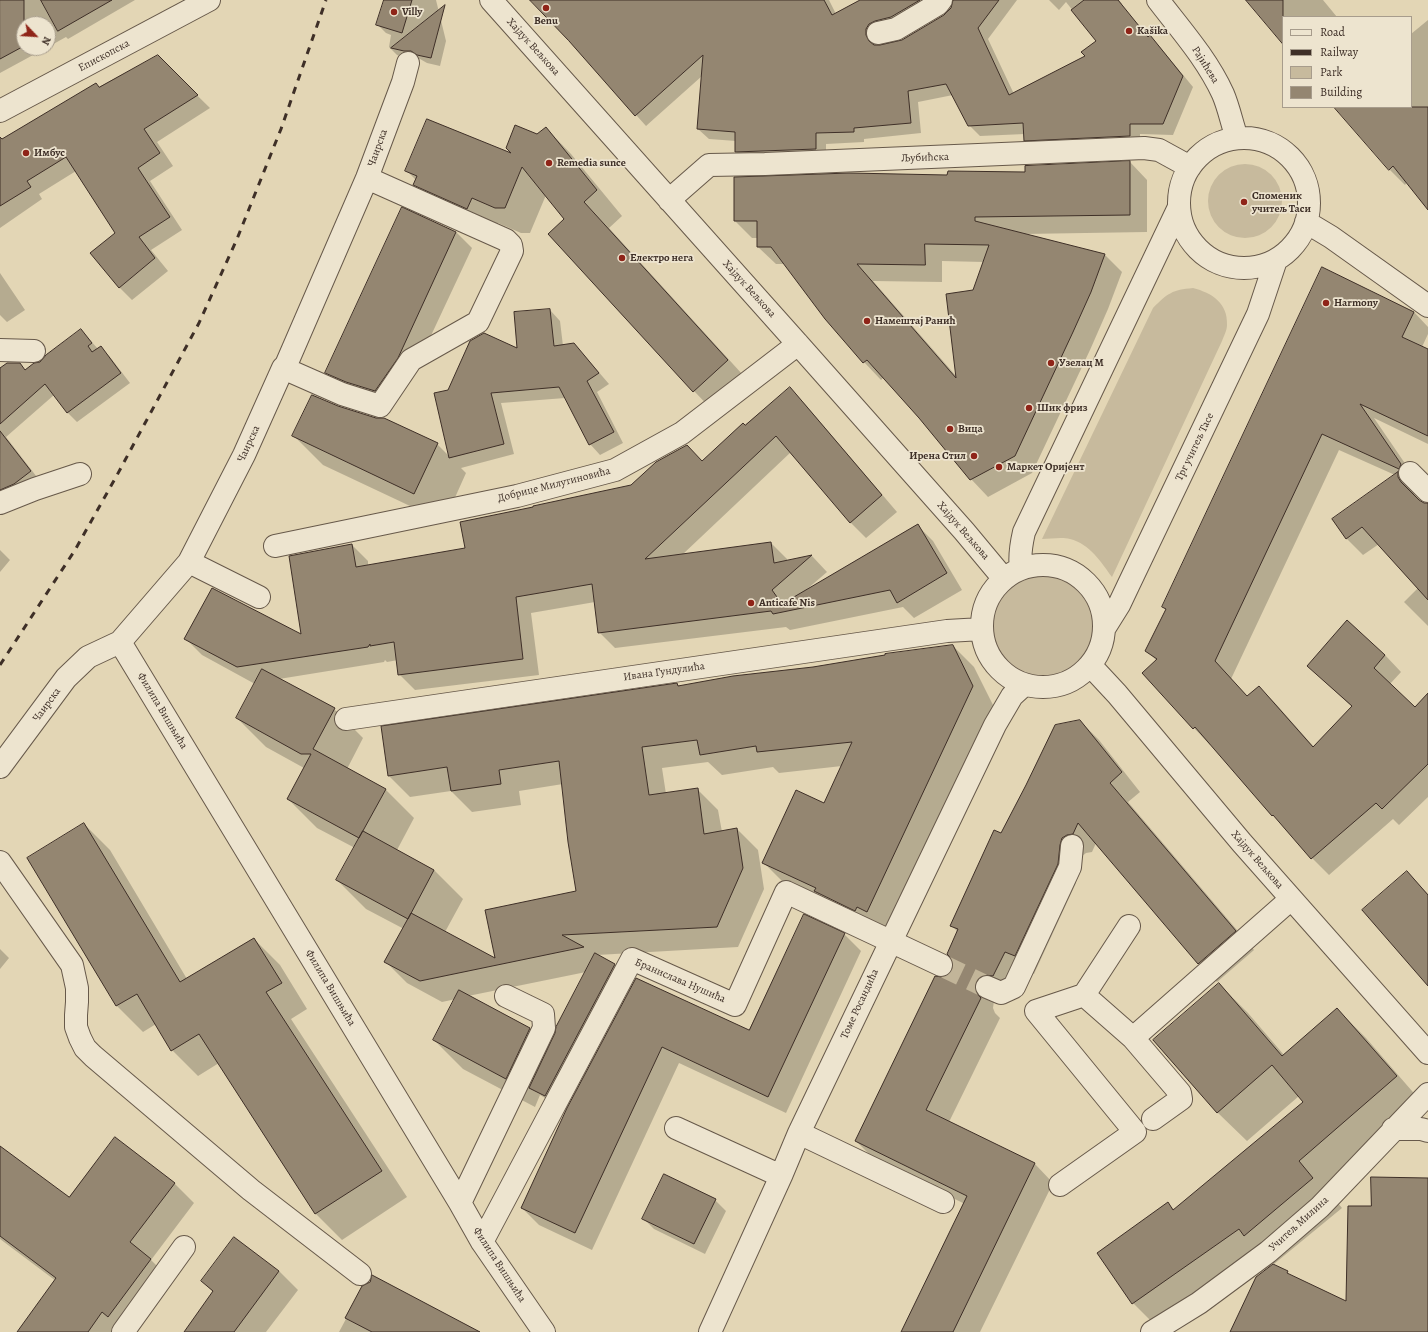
<!DOCTYPE html>
<meta charset="utf-8">
<style>
body{margin:0}
#map{position:relative;width:1428px;height:1332px;overflow:hidden;background:#e3d6b5;font-family:Alegreya,serif}
canvas{display:block}
.legend{position:absolute;left:1282px;top:16px;width:130px;height:92px;box-sizing:border-box;background:#ede4cf;border:1px solid #a79c8c;margin:0;padding:5px 7px;list-style:none;font-size:12px;color:#3e2f27}
.legend li{display:flex;align-items:center;gap:8px;height:20px}
.legend b{width:20px;border:1px solid #a79c8c}
.north{position:absolute;left:16px;top:16px;width:40px;height:40px;box-sizing:border-box;background:#ede4cf;border:1px solid #a79c8c;border-radius:50%;rotate:115deg;font-size:11px;font-weight:700;line-height:16px;text-align:center;color:#3e2f27}
.north::after{content:'';display:block;margin:auto;width:14px;height:18px;background:#8f2418;clip-path:polygon(50% 0,100% 100%,50% 72%,0 100%)}
</style>
<div id="map">
<canvas width="1428" height="1332"></canvas>
<ul class="legend">
<li><b style="height:5px;background:#ede4cf"></b>Road</li>
<li><b style="height:5px;background:#3e2f27"></b>Railway</li>
<li><b style="height:11px;background:#c7ba9d"></b>Park</li>
<li><b style="height:11px;background:#948671"></b>Building</li>
</ul>
<div class="north">N</div>
</div>
<script>
const g = document.querySelector('canvas').getContext('2d');
g.lineJoin = 'round';
function paint(path, color) {
  g.fillStyle = color;
  g.fill(path, 'evenodd');
}
function stroke(path, color, width, dash) {
  g.strokeStyle = color;
  g.lineWidth = width;
  g.lineCap = dash ? 'butt' : 'round';
  g.setLineDash(dash || []);
  g.stroke(path);
}
function write(font, color, halo, rows, align = 'center') {
  g.font = font + ' Alegreya,serif';
  g.lineWidth = 3.5;
  g.setLineDash([]);
  g.textBaseline = 'middle';
  g.strokeStyle = halo;
  g.fillStyle = color;
  for (const [text, x, y, turn = 0] of rows) {
    g.save();
    g.translate(x, y);
    g.rotate((+turn || 0) * Math.PI / 180);
    g.textAlign = isNaN(turn) ? turn : align;
    if (halo) g.strokeText(text, 0, 0);
    g.fillText(text, 0, 0);
    g.restore();
  }
}
paint(new Path2D(`
 M1208 201a37 37 0 1 1 74 0a37 37 0 1 1-74 0Z
 M1193,288C1212,293 1228,303 1227,325C1227,330 1224,336 1222,341L1112,577C1101,562 1090,544 1070,539C1062,537 1050,539 1042,539L1153,308C1168,293 1172,290 1193,288Z
 M991 627a52 52 0 1 1 104 0a52 52 0 1 1-104 0Z`), '#c7ba9d');
paint(new Path2D(`
 M0,0H135L68,39L66,37L48,47V24H24V48H46L0,73Z
 M385,0H436L446,41L440,66L427,63L420,59L413,60L397,55L389,47L391,35L386,33L377,24Z
 M533,0H829L836,14L863,0H945L876,41V46L899,42L945,15L952,8L954,0H1017L988,39L1014,94L1086,57L1097,41L1066,2L1059,10L1049,0H1119L1122,4L1109,16L1133,20L1149,37L1150,36L1160,47L1193,87L1173,135L1140,134V146L1036,151L1025,140V134L980,136L969,125L953,95L918,102L921,133L864,139V142L826,144V160L746,162L736,152V141L709,139L698,129L702,76L646,126Z
 M1248,0H1323L1337,17H1283V42Z
 M1428,20V208L1407,182L1405,185L1390,170L1337,107H1411V34Z
 M157,56L210,108L157,142L173,166L150,181L182,230L151,250L168,271L132,300L119,287L117,233L76,171L39,194L42,199L0,228V142Z
 M546,128L571,154L622,216L609,228L753,386L719,417L694,391L566,219L546,195L530,233H521L498,223L493,234L440,210L414,185L416,180L407,171L514,156Z
 M1130,162L1147,180V232L1024,234L1105,255L1122,272L1108,309L1090,350L1032,473L988,497L971,479L920,418L884,377L881,380L864,362L785,264H776L758,247V238H752L735,221L948,176L1026,173ZM942,261L984,262L974,291L957,377L873,281L942,282Z
 M456,232L472,248L413,374L391,407L342,389L326,373Z
 M1322,269L1414,312L1428,327V334L1422,347L1428,350V444L1374,418L1417,481L1414,490V494L1417,499L1425,504H1428V626L1404,602L1418,588L1379,544L1363,555L1346,538L1395,475L1339,450L1231,679L1248,697L1259,687L1276,704L1314,747L1352,707L1308,666L1385,655L1401,672L1390,684L1415,708L1428,695V797L1399,825L1393,819L1329,875L1312,858L1211,744L1210,745L1194,728L1157,661L1147,651L1167,610L1163,607Z
 M0,273L25,310L7,322L0,315Z
 M550,310L560,321L563,346L584,355L609,384L597,392L623,443L600,455L590,444L565,398L501,403L514,454L461,468L466,473L444,522L323,465L294,436L338,407L437,444L449,456V391L518,350Z
 M81,330L98,349L100,347L110,357L130,383L77,422L68,413L54,395L6,437L40,481L0,505V370L19,364L26,371L41,363Z
 M789,388L805,404L897,512L866,538L850,522L791,452L682,555L771,543L787,559V561L812,556L827,572L806,590L917,525L933,541L962,590L914,618L903,607L790,630L786,627L615,648L599,632L595,602L531,613L539,675L415,690L399,674L398,660L387,662L385,660L384,662L279,679L334,709L363,738L347,769L385,789L414,818L397,850L434,870L463,899L445,932L496,960L577,892L563,784L519,791L521,805L472,812L451,791L410,797L389,776L382,727L677,684L679,686L813,668L953,646L974,667L994,707L889,932L785,884L764,863L825,804L842,766L779,773L773,767L722,775L708,762L662,768L666,794L697,789L718,810L722,832L737,829L758,850L764,889L738,947L597,955L615,965L620,970L550,1101L540,1095L535,1107L463,1069L434,1040L456,999L442,1002L407,983L386,962L404,929L366,909L337,880L355,848L317,828L288,799L304,768L266,747L237,718L255,684L202,655L186,639L302,636L352,545L368,561V566L466,549L631,486L703,462ZM586,972L549,1049L529,1029L468,996Z
 M0,550L10,560L0,572Z
 M1080,721L1099,740L1140,792L1128,802L1254,950L1217,982L1199,964L1096,843L1092,852L1086,853L1081,857L1078,864L1076,883L1034,974L1024,970L994,1001L993,1008L995,1013L1000,1018L949,1122L1035,1164L1053,1183L980,1332H902L965,1204L875,1160L856,1141L942,978L948,976L953,970L958,932L951,925L1001,834Z
 M84,824L110,850L187,979L254,939L280,965L307,1009L291,1019L407,1197L342,1240L316,1214L219,1063L198,1076L172,1050L156,1024L143,1032L117,1006L28,858Z
 M1407,872L1428,894V985Z
 M844,934L861,951L786,1113L679,1063L592,1250L539,1225L522,1208L637,979L750,1032Z
 M0,949L9,958L0,969Z
 M1219,984L1248,1013L1284,1055L1337,1009L1366,1038L1425,1106L1327,1190L1342,1208L1274,1264L1268,1258L1162,1332L1133,1303L1098,1253L1168,1204L1175,1210L1305,1102L1299,1096L1247,1141L1218,1113L1154,1040Z
 M115,1138L175,1184L194,1203L151,1260L170,1279L121,1332H19L56,1281L0,1239V1147L69,1198Z
 M715,1200L726,1211L705,1254L654,1229L644,1219Z
 M279,1271L298,1290L266,1332H185L213,1292L202,1281Z
 M363,1287L464,1332H339Z`), '#0003');
const building = new Path2D(`
 M0,0H24V46L0,59Z
 M41,0H112L58,31Z
 M384,0H412L402,33L376,25Z
 M530,0H824L832,15L860,0H920L891,17L875,21L869,24L866,29V35L869,41L874,45H880L902,40L944,15L951,8L953,0H999L978,28L1009,95L1085,56L1081,52L1096,41L1071,10L1084,0H1118L1148,37L1150,35L1183,76L1163,124H1130V136L1024,141L1023,123L968,126L946,84L908,91L911,123L854,128V132L816,133V149L735,152V132L697,129L703,55L635,116L569,41Z
 M1246,0H1283V44Z
 M445,5L431,58L417,55L411,51H404L391,48Z
 M158,55L198,95L144,129L160,153L138,168L170,217L139,237L155,258L119,288L90,253L115,233L66,157L27,181L31,187L0,206V137L2,139L96,83L99,87Z
 M1334,107H1428V210L1393,166L1389,170Z
 M427,119L511,153L506,148L515,125L537,134L546,127L597,190L584,202L728,360L693,392L548,234L564,219L522,167L505,208H495L472,198L467,209L413,185L417,176L405,171Z
 M1130,161V215L975,217V221L1105,254L1091,292L1073,332L1015,456L970,480L919,418L867,360L863,363L825,319L771,247H757V221H734V177L849,173L947,175L948,171L1025,172V166ZM925,244L989,245L973,290L946,294L956,378L857,264L925,265Z
 M402,207L456,232L398,358L375,391L346,382L325,373Z
 M1322,267L1414,312L1402,337L1428,349V436L1360,404L1401,464L1399,469L1322,434L1215,661L1247,696L1259,686L1313,747L1352,706L1307,666L1347,620L1385,655L1374,668L1415,707L1428,693V764L1382,809L1376,803L1311,859L1273,815L1272,816L1195,727L1193,729L1142,673L1157,659L1145,651L1166,609L1162,607Z
 M550,309L554,346L574,343L599,373L587,381L614,432L589,445L559,387L491,393L504,444L449,458L434,393L448,390L470,341L484,333L517,348L514,312Z
 M81,329L92,343L88,346L92,352L101,346L121,373L67,413L45,384L0,424V368L7,363H20L25,370L34,363L40,362L46,355Z
 M790,387L882,495L850,523L776,436L645,559L771,542L774,563L812,555L772,590L782,604L918,524L947,573L897,603L890,590L773,614L771,611L598,633L592,584L516,597L523,659L398,675L394,642L370,646V644L368,647L237,667L184,639L212,588L301,634L289,556L352,544L356,567L465,548L460,522L533,507V506L631,485L656,462L687,445L702,461L743,423L745,425Z
 M312,395L338,406L376,418H384L438,443L414,494L292,436Z
 M0,431L31,471L14,484L0,490Z
 M1398,472V477L1401,482L1419,500L1424,503H1428V600L1362,527L1346,539L1332,519Z
 M953,645L973,686L867,912L857,907L855,911L814,891L816,888L762,863L796,790L824,803L852,742L757,752L756,746L700,755L697,740L642,747L649,795L698,788L704,834L737,828L743,868L717,927L562,935L584,947L420,981L384,962L411,913L495,958L485,910L576,891L568,842L559,761L499,770L501,784L451,791L447,767L388,776L381,726L677,683L678,686L733,676L813,667L885,655V654Z
 M262,669L335,708L313,749L386,789L359,838L287,799L311,754H301L236,718Z
 M1080,720L1122,772L1110,783L1236,931L1198,964L1078,823L1073,834L1067,835L1062,838L1060,845L1058,864L1015,956L1005,952L993,976L985,975L979,977L976,982L975,989L977,994L981,998L926,1110L1035,1163L953,1332H901L967,1196L855,1141L935,976L942,977L948,975L952,970L953,964L951,958L947,954L958,929L950,926L994,830L1001,833L1026,785L1055,725Z
 M84,823L180,982L254,938L282,983L266,992L382,1171L315,1214L199,1034L171,1051L137,994L116,1006L27,858Z
 M363,831L434,870L408,919L336,880Z
 M1407,871L1428,895V986L1362,910Z
 M804,914L845,933L768,1097L662,1047L575,1233L521,1208L567,1108L636,978L749,1030Z
 M595,953L615,964L545,1096L529,1088L555,1033L556,1027Z
 M1219,983L1282,1056L1337,1008L1397,1076L1299,1161L1313,1178L1244,1236L1239,1229L1132,1304L1097,1253L1168,1202L1173,1210L1303,1102L1272,1065L1217,1113L1153,1040Z
 M459,990L530,1028L506,1079L433,1040Z
 M115,1137L175,1183L130,1242L151,1259L108,1317L102,1312L88,1332H17L56,1278L0,1236V1146L69,1197Z
 M664,1174L716,1199L694,1244L642,1219Z
 M1371,1177L1428,1178V1332H1230L1256,1277L1273,1264L1288,1271L1287,1273L1346,1301L1348,1206H1371Z
 M234,1237L279,1271L234,1332H184L213,1291L201,1281Z
 M372,1275L480,1332H372L345,1318L362,1286L370,1282Z`);
paint(building, '#948671');
stroke(building, '#3e2f27', 1);
stroke(new Path2D(`
 M941,965L987,987`), '#c2b599', 22, [22, 11]);
const minor = new Path2D(`
 M491,0L798,344L964,531L1004,579
 M1158,0C1181,30 1207,59 1223,94C1229,108 1232,124 1237,138
 M878,33L896,29L938,4L941,0
 M0,111L209,0
 M1179 203a65 65 0 1 1 130 0a65 65 0 1 1-130 0Z
 M669,200L709,165L765,164L1144,148L1159,150L1190,167
 M1306,222L1331,237L1428,306
 M0,350L34,351
 M283,368L342,394L380,406L411,360L478,322L512,251L511,245L506,240L367,178
 M1410,473L1428,491
 M0,503L35,489L80,474
 M275,546L517,496L615,470L682,433L798,344
 M189,562L259,597
 M982 626a61 61 0 1 1 122 0a61 61 0 1 1-122 0Z
 M1021,569C1019,556 1021,545 1024,532L1179,207
 M1104,629L1119,605L1128,586L1258,314L1276,260
 M120,642L460,1203L482,1242L544,1332
 M1090,665L1117,694L1242,843L1428,1053
 M346,719L947,631L982,629
 M0,767L66,678L88,657L120,642L189,562L244,455L283,368L286,365L367,178L403,82L408,63
 M0,862L72,965L77,988V1002L76,1015V1027L80,1038L85,1048L93,1056L251,1190L360,1274
 M987,987L1001,993L1014,987L1070,867L1072,846
 M1084,995L1133,1038L1180,1093L1181,1099L1153,1119
 M1133,1038L1291,899
 M676,1128L781,1176
 M1393,1129H1421L1428,1131
 M799,1133L943,1202
 M1060,1185L1135,1132L1036,1011L1084,995L1129,926
 M460,1203L544,1028L543,1014L506,996
 M482,1242L632,959L735,1005L786,892L941,965
 M123,1332L184,1247
 M710,1332L781,1176L799,1133L995,725L1012,696L1024,685
 M1152,1332L1199,1303L1268,1252L1320,1207L1428,1094`);
stroke(minor, '#67594a', 24);
stroke(minor, '#ede4cf', 22);
stroke(new Path2D(`
 M0,665L75,550L116,477L199,323L237,239L281,129L326,0`), '#3e2f27', 3, [7, 7]);
for (const [x, y, r, color] of [
 [546,8,4,"#8f2418"],
 [394,12,4,"#8f2418"],
 [1129,31,4,"#8f2418"],
 [26,153,4,"#8f2418"],
 [549,163,4,"#8f2418"],
 [1244,202,4,"#8f2418"],
 [622,258,4,"#8f2418"],
 [1326,303,4,"#8f2418"],
 [867,321,4,"#8f2418"],
 [1051,363,4,"#8f2418"],
 [1029,408,4,"#8f2418"],
 [950,429,4,"#8f2418"],
 [974,456,4,"#8f2418"],
 [999,467,4,"#8f2418"],
 [751,603,4,"#8f2418"]
]) {
  const dot = new Path2D();
  dot.arc(x, y, r, 0, 2 * Math.PI);
  g.fillStyle = color;
  g.fill(dot);
  stroke(dot, '#ede4cf', 1.5);
}
write('bold 11px', '#3e2f27', '#ede4cf', [
 ["Villy",402,12],
 ["Benu",546,21,"center"],
 ["Kašika",1137,31],
 ["Имбус",34,153],
 ["Remedia sunce",557,163],
 ["Споменик",1252,196],
 ["учитељ Таси",1252,209],
 ["Електро нега",630,258],
 ["Harmony",1334,303],
 ["Намештај Ранић",875,321],
 ["Узелац М",1059,363],
 ["Шик фриз",1037,408],
 ["Вица",958,429],
 ["Ирена Стил",966,456,"right"],
 ["Маркет Оријент",1007,467],
 ["Anticafe Nis",759,603]
], 'left');
write('11px', '#3e2f27', '#ede4cf', [
 ["Хајдук Вељкова",533,47,48],
 ["Епископска",104,56,-28],
 ["Рајићева",1205,65,58],
 ["Чаирска",378,148,-70],
 ["Љубићска",925,158,-2],
 ["Хајдук Вељкова",749,289,48],
 ["Чаирска",249,444,-65],
 ["Трг учитељ Тасе",1195,447,-64],
 ["Добрице Милутиновића",554,485,-14],
 ["Хајдук Вељкова",963,531,49],
 ["Ивана Гундулића",664,672,-8],
 ["Чаирска",47,705,-54],
 ["Филипа Вишњића",162,711,59],
 ["Хајдук Вељкова",1257,860,49],
 ["Бранислава Нушића",680,981,23],
 ["Филипа Вишњића",330,988,59],
 ["Томе Росандића",860,1004,-65],
 ["Учитељ Милина",1299,1224,-42],
 ["Филипа Вишњића",499,1265,57]
]);
</script>
